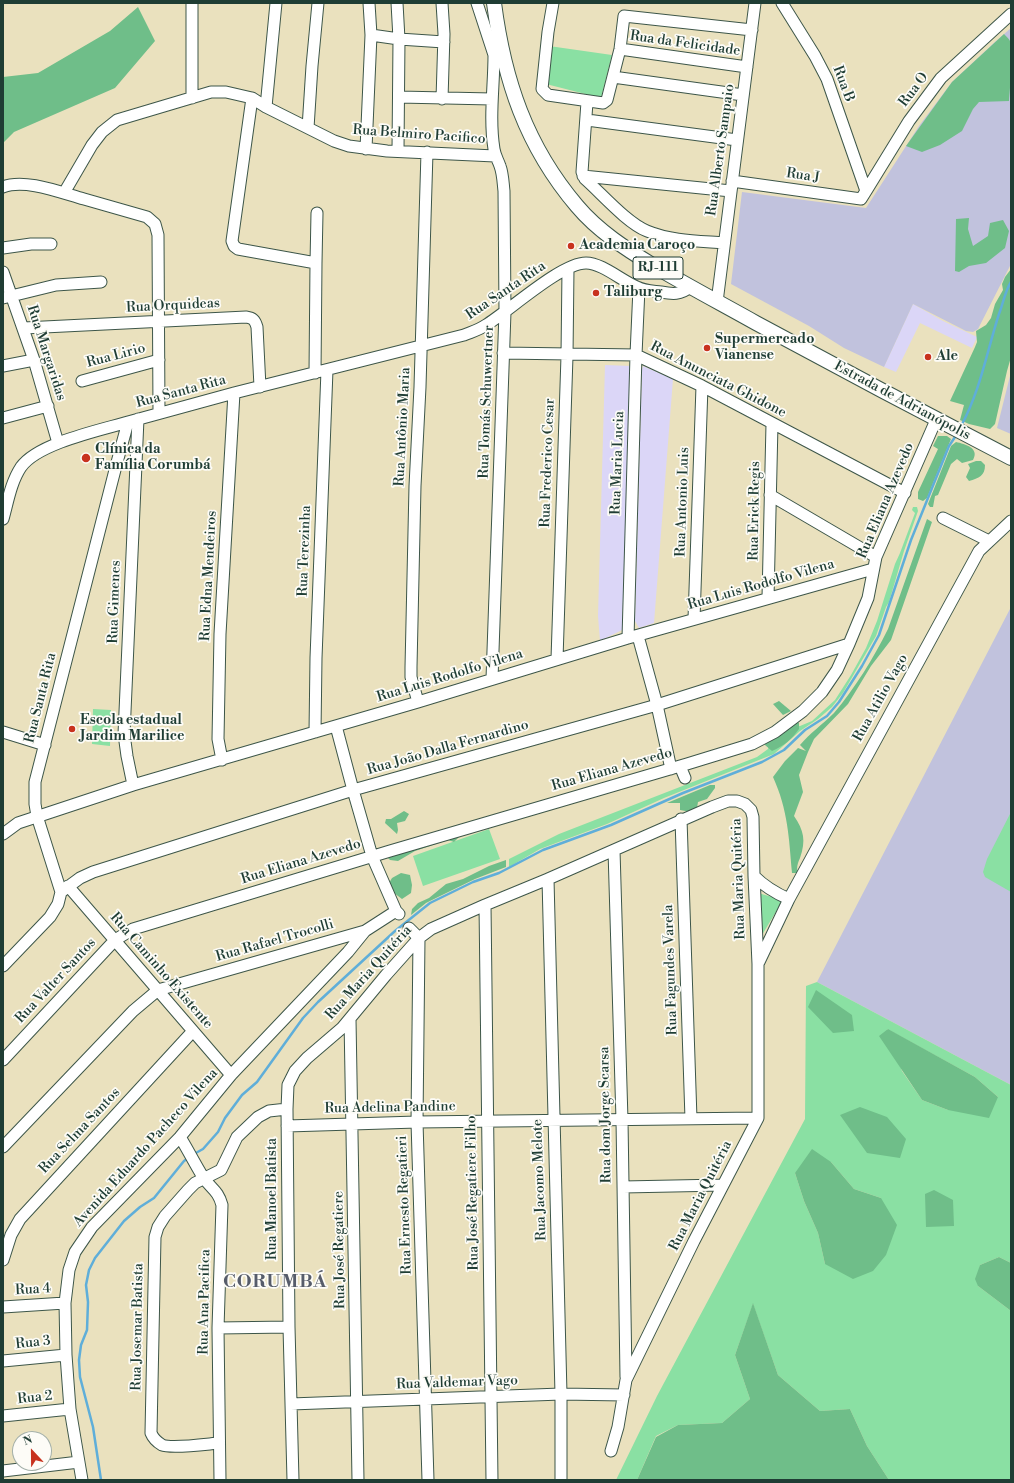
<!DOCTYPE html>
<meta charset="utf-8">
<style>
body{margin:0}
#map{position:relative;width:1014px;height:1483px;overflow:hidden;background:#eae1be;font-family:"Libre Bodoni",serif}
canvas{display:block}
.frame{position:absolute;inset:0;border:4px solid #1f3d34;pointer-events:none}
.north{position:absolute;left:12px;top:1431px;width:40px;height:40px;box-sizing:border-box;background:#fdfcf7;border:1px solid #a4b0a9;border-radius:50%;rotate:338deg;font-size:11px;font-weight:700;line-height:16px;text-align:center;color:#1f3d34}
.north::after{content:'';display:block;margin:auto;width:14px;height:18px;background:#c8321e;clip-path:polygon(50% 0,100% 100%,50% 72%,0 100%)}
</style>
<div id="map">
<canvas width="1014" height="1483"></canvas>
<div class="frame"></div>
<div class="north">N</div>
</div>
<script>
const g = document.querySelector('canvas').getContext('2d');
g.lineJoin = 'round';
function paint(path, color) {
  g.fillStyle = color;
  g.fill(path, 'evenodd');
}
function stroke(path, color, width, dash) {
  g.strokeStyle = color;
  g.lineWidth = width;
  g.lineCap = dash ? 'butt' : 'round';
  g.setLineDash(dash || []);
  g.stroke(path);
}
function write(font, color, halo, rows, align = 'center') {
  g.font = font + ' "Libre Bodoni",serif';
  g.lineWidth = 3.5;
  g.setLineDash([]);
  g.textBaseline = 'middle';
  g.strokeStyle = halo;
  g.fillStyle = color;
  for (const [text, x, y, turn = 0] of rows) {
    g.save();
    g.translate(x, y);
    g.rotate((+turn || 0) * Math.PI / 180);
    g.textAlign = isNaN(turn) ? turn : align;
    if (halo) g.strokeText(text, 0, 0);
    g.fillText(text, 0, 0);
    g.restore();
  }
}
paint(new Path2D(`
 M913,304L943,321L977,337L972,348L920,323L896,372L884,367Z
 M605,365L631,366L622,630L600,641L598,616Z
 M643,366L673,379L654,623L639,628L635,621L642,369Z`), '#dbd6f7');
paint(new Path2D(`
 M1011,28V264L978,329L973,332L966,331L913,304L884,367L844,348L809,326L731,284L742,192L866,208L919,126L952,82L996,41Z
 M1011,372V434L997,428Z
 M1011,607V1085L817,982Z`), '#c1c2dd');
paint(new Path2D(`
 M549,46L612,55L601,98L546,84Z
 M913,507H917L918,511L904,551L889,602L886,607L876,636L843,693L832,707L818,719L800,731L774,754L664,798L607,824L540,849L509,867V859L559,834L757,757L768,749L771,739L792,727L800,726L812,721L835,700L851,675L866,648L877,621L895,564L900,553L915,513L912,510Z
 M93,709L111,710L110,746L92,744Z
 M1011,812V892L985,877L983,872L987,859Z
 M489,829L500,859L423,886L413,856Z
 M758,893L783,900L762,935Z
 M817,982L1011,1085V1263L999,1257L980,1265L978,1286L1011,1311V1480H889L867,1446L850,1409L820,1411L778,1375L753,1304L735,1355L750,1399L722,1423L678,1425L656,1436L637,1480H616L657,1396L805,1119L806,986ZM887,1029L975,1077L998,1097L948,1110L922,1100L902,1071ZM831,1162L854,1189L881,1198L825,1264L818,1233L804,1201L795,1173Z`), '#8ae0a3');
paint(new Path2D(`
 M138,7L155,41L115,88L14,132L3,143V77L38,73L110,31Z
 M1004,34C1006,36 1009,39 1010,41C1014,54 1010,86 1009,101L979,102L973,109L962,131L940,145L922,152L906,146L952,82Z
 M969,218L968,229L973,246L988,236L990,223L1003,220L1009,231L1005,248L986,263L969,266L959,272L955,271L956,219Z
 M1011,269V357L1007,371L995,424L990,429L969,424L960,420L964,405L950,401L975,347L977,342L976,331L986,325L991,318L995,304L1003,290L1002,284L1005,277Z
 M938,436H947L951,439L927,498L923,501L918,499V492L938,449L933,446Z
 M956,442C965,444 980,448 973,460L962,463L957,459L951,464L938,495L935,496L933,507H930L928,504L951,446Z
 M976,461H981L985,465C985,476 979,478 969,481L966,477L970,468L968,464Z
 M927,519L932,522L891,640L871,666L848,704L814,739L808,752L799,775L803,792L794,816C804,831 806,840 800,858C798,863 796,867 798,873H792C789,838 788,810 773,777L785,761L798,748L806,751L800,745C810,733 823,724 834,713C855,688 873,659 888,629Z
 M779,701L791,711L783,715L773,704Z
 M795,720L799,723V729C792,739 784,746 772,751L765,745L763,740Z
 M710,785H715V788L707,799L698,802L697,808L691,812L680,810V803H667Z
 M404,811L409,814L405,821L397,823L398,830L397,834L385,823L386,819H391Z
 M460,836L454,842L448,840L415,851L398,861L390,860L386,856Z
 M506,860V867L475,879L436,898L426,903L411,915L412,909L418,903L429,898L446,884L463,879L489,866Z
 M401,873L410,875L412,885L411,893L402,899L394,893L389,883L392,878Z
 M816,990L852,1015L854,1031L833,1033L808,1007Z
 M888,1029L975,1077L998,1097L989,1118L948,1110L922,1100L879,1036Z
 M860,1107L887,1117L906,1139L900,1158L867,1153L840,1115Z
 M812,1149L831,1162L854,1189L881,1198L897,1225L886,1255L873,1271L853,1279L825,1264L818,1233L804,1201L795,1173Z
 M934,1190L953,1200L954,1226L926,1227L925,1194Z
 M999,1257L1011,1263V1311L978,1286L975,1279L980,1265Z
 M753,1303L778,1375L820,1411L850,1409L867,1446L889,1480H637L656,1437L678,1425L722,1423L750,1399L735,1355Z`), '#6fbe89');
stroke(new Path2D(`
 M961,426C980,392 987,351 999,314C1003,304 1005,291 1011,282
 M194,1154L203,1149L218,1132L225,1118L242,1095L257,1082L303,1018L318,1002L395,931L430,903L473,882L499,873L543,850L611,825L683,793L762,762L784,750L805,730L827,716L839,702L862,666L879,635L911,540L949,446L957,434
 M101,1480L93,1427L80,1377L79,1360L81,1345L87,1330L88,1302L86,1285L89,1270L95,1258L124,1221L140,1207L154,1198L184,1161L188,1158`), '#5faed9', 2.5);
const minor = new Path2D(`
 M192,3V98
 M397,3L399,39L398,151
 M477,3L494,55
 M553,3L548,32L542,89L548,95L603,103L607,100L620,49L624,16L752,30
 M782,3L815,56L827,79L866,191L909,121L941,78L1011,14
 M371,35L399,39L444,42
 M620,49L747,67
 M613,77L743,95
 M399,97L492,99
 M252,98L232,241L234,246L238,249L316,263L315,373
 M442,99L444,34L442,3
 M587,102L582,172L585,179C602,194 627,223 647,231C671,241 699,241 724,243
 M266,107L276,3
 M587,120L737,140
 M308,128L312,66L318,3
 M366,149L371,35L369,3
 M583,176L731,191
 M732,181L861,199L866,191
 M3,187C25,178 62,193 84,199C105,205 126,211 147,217L155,224L158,235L159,413
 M64,193L92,145L102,132L117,120L211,92H226L252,98L266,107L334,141L349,146L387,151L495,156
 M3,248L31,244H51
 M316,263L317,213
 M3,272L34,360L58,443
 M3,298L56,285L101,282
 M717,302L755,3
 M24,328L246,317C253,318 255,320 257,327L260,387
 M503,353L636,355L702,386L905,493
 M3,366L34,360
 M82,381L159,360
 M3,418L48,406
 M770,495L876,557
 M943,518L989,541
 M3,519C8,501 11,482 21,467C38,443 101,430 128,422
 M768,598L772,424
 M694,619L702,386
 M638,636L657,705L671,769
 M628,638L636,355L639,288
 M557,659L567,356L568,269
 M492,679L505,312L504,191C503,183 503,174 500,166C498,160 495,156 494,149C489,118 494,86 494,55L502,53
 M418,702L411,677V667L415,486L420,387L427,152
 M336,726L353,790L372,856L396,911L399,914
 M3,732L45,745
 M315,732L316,658L327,370
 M222,760L218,739L220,634L234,393
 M680,766L685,778
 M133,785L127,756L124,734L138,419
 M681,819L691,1119
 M3,834L18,823L133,785L418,702L628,638L873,569
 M614,850L622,1120L626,1377
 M754,876C765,887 775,893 789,899
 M548,879L561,1394V1480
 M68,886L231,1075
 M61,892L80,878L93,872L353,790L657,705L849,644
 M485,905L492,1480
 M409,928L419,938L417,1122L428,1480
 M759,962L789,899L979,551L1011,521
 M3,966L50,917L58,904L61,892L37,816L35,804V782L116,466L128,422L234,393L464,335C471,332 479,330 486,325C509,311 561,263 586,263C602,263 622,281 637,287C644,291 654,291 661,292C672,294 681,295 690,287
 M350,1019L358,1480
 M3,1060L115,940L133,929L390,851L687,764L752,744L775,732L803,711L822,692L837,670L849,644L868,598L876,557L936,420
 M287,1126L417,1122L758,1118
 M180,1137C188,1150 195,1164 203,1177C211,1189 218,1190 222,1205L218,1328L220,1480
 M3,1147L133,1011L158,990L365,931L396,911
 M623,1187L723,1185
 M3,1260L11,1235L20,1219L193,1031
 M3,1307L65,1303
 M218,1328L289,1327
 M3,1361L66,1355
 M291,1404L561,1394L624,1395
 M3,1416L70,1409
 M219,1443C207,1444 172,1449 162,1445C157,1442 153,1438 151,1433L155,1237L158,1227L165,1216L188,1190L195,1183L221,1170L237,1137L258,1117L269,1111L287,1109
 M3,1471L79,1462
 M82,1480L70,1409L66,1355L65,1303L69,1270L75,1252L92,1227L180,1137L231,1075L348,952L365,931
 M293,1480L289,1327L287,1109L288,1085L295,1071L307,1058L342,1028L386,975L419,938L431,929L485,905L548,879L712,807L728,801H737L745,804L751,810L753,817L754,876L758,964V1118L694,1241L626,1380L618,1427L611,1451`);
const major = new Path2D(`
 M494,3C504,80 526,146 577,206C598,231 626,249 654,266C688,286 722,304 756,323C841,369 926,414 1011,458`);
stroke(minor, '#3d5649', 13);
stroke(major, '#3d5649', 16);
stroke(minor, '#fff', 11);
stroke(major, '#fff', 14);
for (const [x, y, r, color] of [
 [571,246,4,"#c8321e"],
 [596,293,4,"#c8321e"],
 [707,348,4,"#c8321e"],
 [928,357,4,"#c8321e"],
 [86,458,5,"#c8321e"],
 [72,729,4,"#c8321e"]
]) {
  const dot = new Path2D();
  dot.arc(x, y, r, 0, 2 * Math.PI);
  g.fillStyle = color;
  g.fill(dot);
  stroke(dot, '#fdfcf7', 1.5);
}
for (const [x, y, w] of [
 [658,268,50]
]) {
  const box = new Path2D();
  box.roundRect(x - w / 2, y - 11, w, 22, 3);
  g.fillStyle = '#fdfcf7';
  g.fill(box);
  stroke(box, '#1f3d34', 1);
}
write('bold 13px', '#1f3d34', null, [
 ["RJ-111",658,268]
]);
write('14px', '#1f3d34', '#fdfcf7', [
 ["Rua da Felicidade",685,44,8],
 ["Rua B",843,84,69],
 ["Rua O",914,90,-53],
 ["Rua Belmiro Pacifico",419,135,4],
 ["Rua Alberto Sampaio",721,150,-82],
 ["Rua J",803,176,8],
 ["Rua Santa Rita",506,291,-34],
 ["Rua Orquideas",173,306,-3],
 ["Rua Margaridas",46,353,72],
 ["Rua Lirio",116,356,-15],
 ["Rua Anunciata Ghidone",718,380,27],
 ["Rua Santa Rita",181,392,-15],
 ["Estrada de Adrianópolis",902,401,28],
 ["Rua Tomás Schuwertner",487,402,-88],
 ["Rua Antônio Maria",403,427,-87],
 ["Rua Frederico Cesar",548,463,-88],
 ["Rua Maria Lucia",618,463,-88],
 ["Rua Eliana Azevedo",886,501,-67],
 ["Rua Antonio Luis",683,502,-88],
 ["Rua Erick Regis",755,511,-89],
 ["Rua Terezinha",305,551,-88],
 ["Rua Edna Mendeiros",209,576,-87],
 ["Rua Luis Rodolfo Vilena",761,585,-16],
 ["Rua Gimenes",115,602,-88],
 ["Rua Luis Rodolfo Vilena",450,676,-17],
 ["Rua Santa Rita",41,698,-76],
 ["Rua Atilio Vago",881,698,-61],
 ["Rua João Dalla Fernardino",448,748,-16],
 ["Rua Eliana Azevedo",612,770,-16],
 ["Rua Eliana Azevedo",301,862,-17],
 ["Rua Maria Quitéria",739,879,-92],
 ["Rua Rafael Trocolli",275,941,-16],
 ["Rua Fagundes Varela",671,970,-92],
 ["Rua Caminho Existente",161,971,49],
 ["Rua Maria Quitéria",369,973,-48],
 ["Rua Valter Santos",56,981,-47],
 ["Rua Adelina Pandine",390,1108,-1],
 ["Rua dom Jorge Scarsa",606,1115,-91],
 ["Rua Selma Santos",80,1131,-47],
 ["Avenida Eduardo Pacheco Vilena",146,1148,-48],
 ["Rua Jacomo Melote",540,1180,-92],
 ["Rua José Regatiere Filho",473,1193,-91],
 ["Rua Maria Quitéria",701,1196,-63],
 ["Rua Manoel Batista",273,1199,-90],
 ["Rua Ernesto Regatieri",405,1205,-92],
 ["Rua José Regatiere",340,1250,-91],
 ["Rua 4",33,1290,-3],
 ["Rua Ana Pacifica",205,1302,-89],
 ["Rua Josemar Batista",138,1327,-89],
 ["Rua 3",33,1343,-6],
 ["Rua Valdemar Vago",457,1383,-2],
 ["Rua 2",35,1398,-6]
]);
write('bold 14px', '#1f3d34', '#fdfcf7', [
 ["Academia Caroço",579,246],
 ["Taliburg",604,293],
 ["Supermercado",715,340],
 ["Vianense",715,356],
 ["Ale",936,357],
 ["Clínica da",95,450],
 ["Família Corumbá",95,466],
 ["Escola estadual",80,721],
 ["Jardim Marilice",80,737]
], 'left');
g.letterSpacing = '1px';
write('bold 18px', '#565c6a', '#fdfcf7', [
 ["CORUMBÁ",275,1283]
]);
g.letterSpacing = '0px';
</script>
